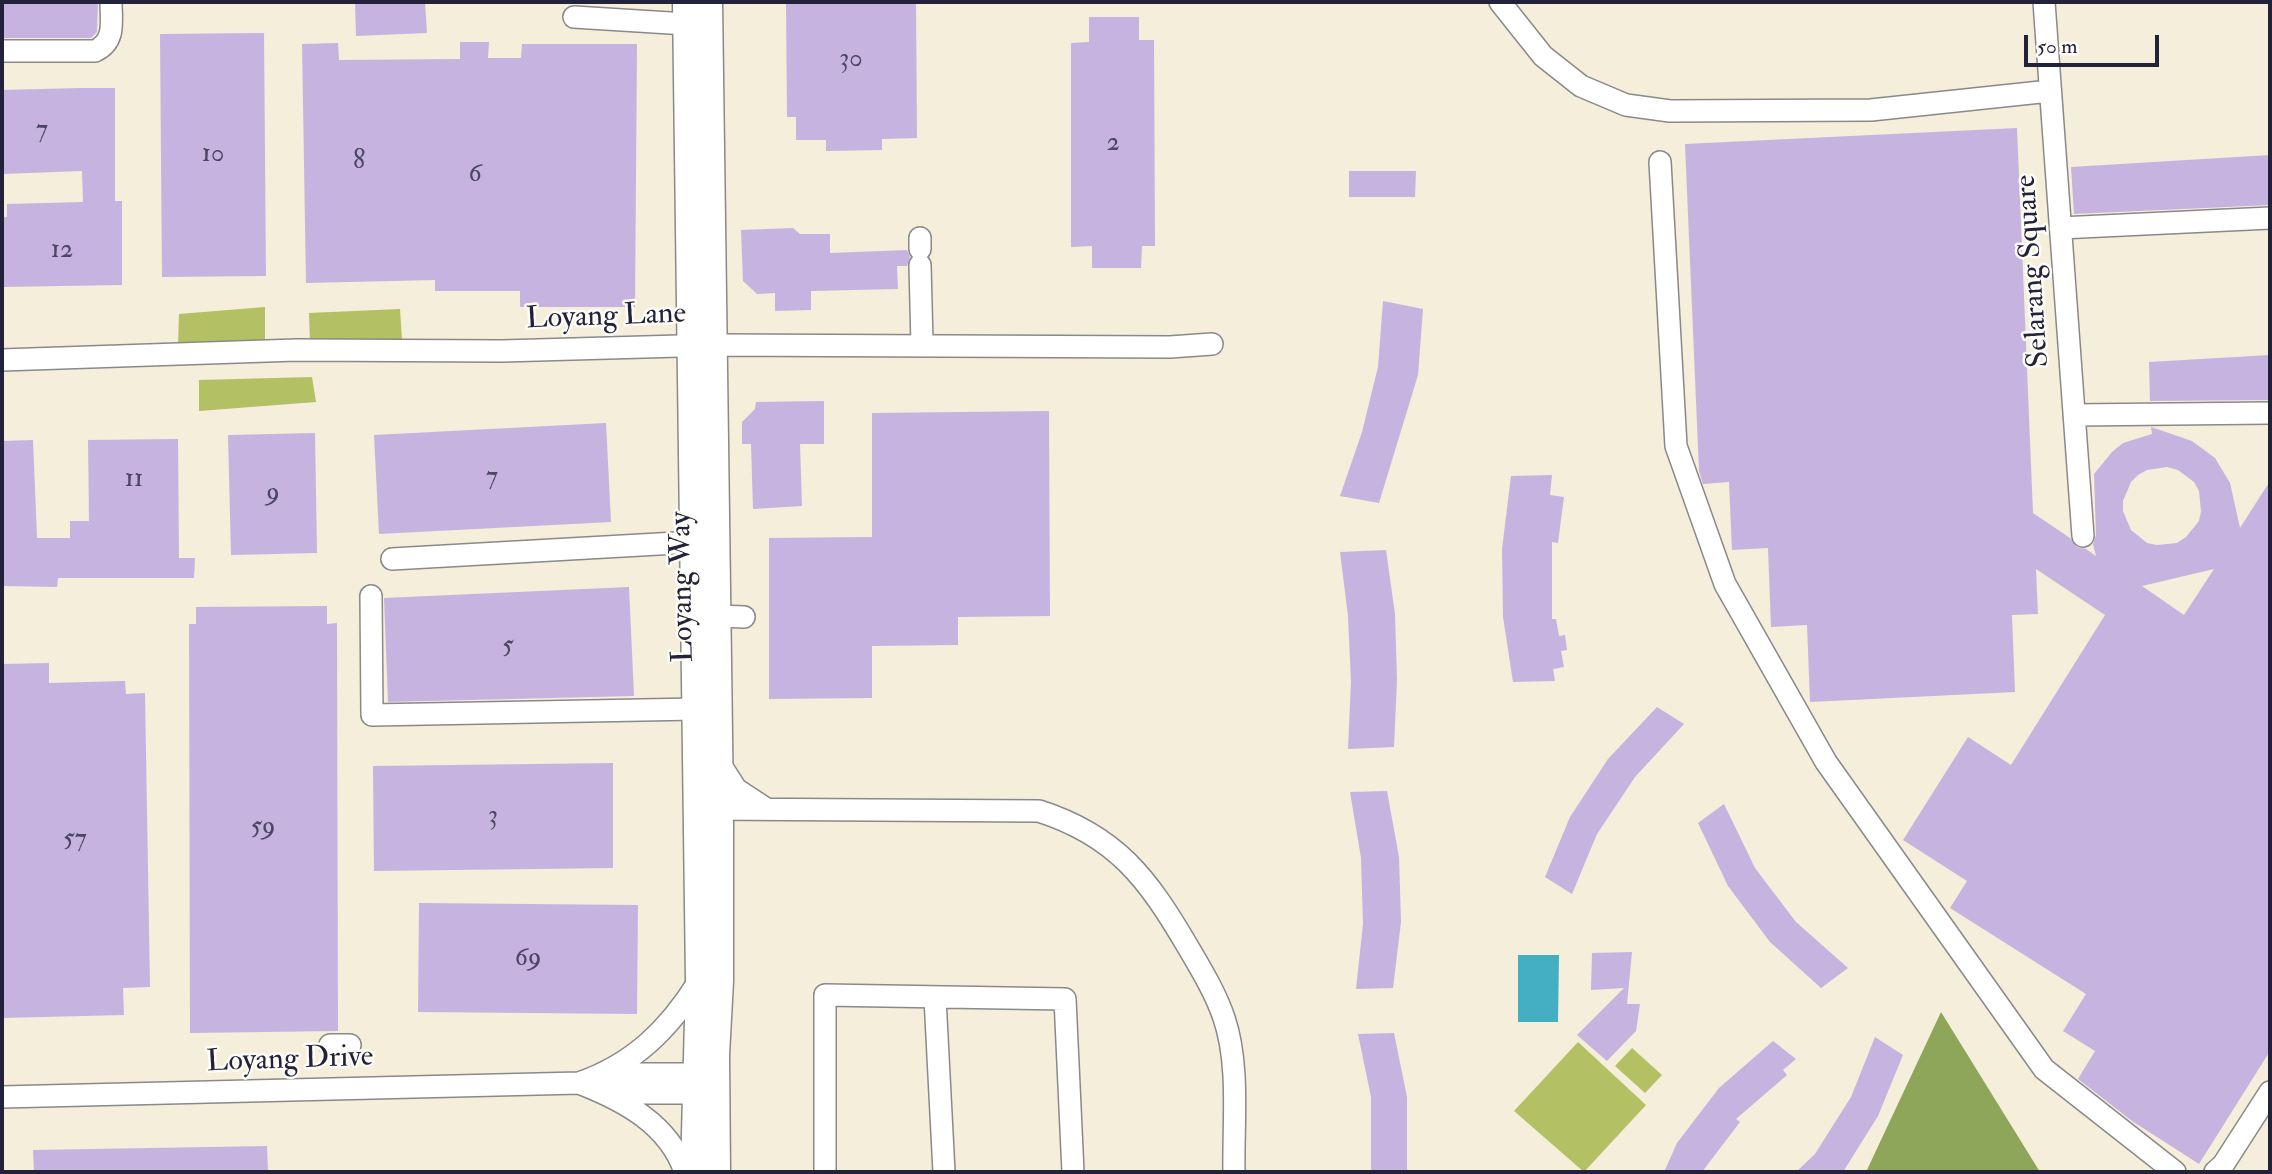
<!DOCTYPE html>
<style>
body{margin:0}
#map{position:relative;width:2272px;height:1174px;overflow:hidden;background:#f4eeda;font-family:"IM FELL Double Pica",serif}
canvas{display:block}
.frame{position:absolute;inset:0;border:4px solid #22223b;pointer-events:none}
.scale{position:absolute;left:2024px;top:35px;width:135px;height:32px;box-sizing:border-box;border:4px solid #22223b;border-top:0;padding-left:9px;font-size:21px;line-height:24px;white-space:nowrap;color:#22223b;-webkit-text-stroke:5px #fdfcf7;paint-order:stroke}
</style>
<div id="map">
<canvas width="2272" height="1174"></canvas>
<div class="frame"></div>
<div class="scale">50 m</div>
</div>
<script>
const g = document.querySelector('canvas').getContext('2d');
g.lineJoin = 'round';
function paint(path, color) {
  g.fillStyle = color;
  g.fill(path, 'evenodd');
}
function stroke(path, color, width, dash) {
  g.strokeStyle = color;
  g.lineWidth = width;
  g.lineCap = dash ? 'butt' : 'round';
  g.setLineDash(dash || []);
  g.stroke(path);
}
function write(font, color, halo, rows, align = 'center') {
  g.font = font + ' "IM FELL Double Pica",serif';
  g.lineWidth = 5;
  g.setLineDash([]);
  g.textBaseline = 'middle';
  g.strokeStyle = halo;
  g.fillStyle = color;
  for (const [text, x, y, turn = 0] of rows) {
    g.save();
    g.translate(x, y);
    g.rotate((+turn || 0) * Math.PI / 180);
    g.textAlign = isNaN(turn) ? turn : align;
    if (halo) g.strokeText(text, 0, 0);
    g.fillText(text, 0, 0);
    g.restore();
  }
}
paint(new Path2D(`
 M265,307V342L178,346L179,314Z
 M400,309L402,340L310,344L309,313Z
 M312,377L316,402L199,411V380Z
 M1578,1042L1646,1105L1584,1172L1514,1111Z
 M1632,1048L1662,1075L1645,1093L1615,1066Z`), '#b3c063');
paint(new Path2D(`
 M1941,1012L2040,1172H1866Z`), '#8ea659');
paint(new Path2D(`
 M1518,955H1559L1558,1022H1518Z`), '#44afc3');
paint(new Path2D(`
 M2,2H98L97,32L91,38H2Z
 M355,2H425L427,33L356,36Z
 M786,2H916L917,138L882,139V150L826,151V140H796V117H787Z
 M1089,17H1139V40H1154L1155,246H1142L1141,268H1092V246L1071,247V43L1089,42Z
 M264,33L266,276L162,277L160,34Z
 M460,42H489L488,58H521L522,44H637L635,307H520V291H435V280L306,283L302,44L338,43L339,60L460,59Z
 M80,88H115V201H122V285L2,287V217H7V204L83,202L82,171L2,174V90Z
 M2017,128L2033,513L2070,538L2077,547L2086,549L2096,556L2093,544L2096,535L2094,474L2112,452L2123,443L2152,434L2151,427L2192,441L2215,458L2230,483L2240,528L2270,481V1051L2199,1164L2132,1121L2078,1079L2095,1051L2063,1031L2086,994L1950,908L1967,881L1903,840L1968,737L2011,765L2105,615L2036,569L2038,614L2012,615L2015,692L1810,702L1807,625L1771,627L1768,548L1732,550L1729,482L1703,484L1699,471L1685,144ZM2167,467L2178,470L2194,482L2199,491L2201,511L2199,521L2186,537L2177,543L2157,545L2147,543L2131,530L2123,511V501L2131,482L2138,475L2147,470ZM2214,569L2184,615L2142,586Z
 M2270,155V205L2074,214L2071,167Z
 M1349,171H1416L1415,197H1349Z
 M793,228L800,234H830V253L907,250L910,257L907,266H897L898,289L811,291V310L775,311V293L757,294L743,281L741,230Z
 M1383,301L1423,309L1418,375L1379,503L1340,496L1362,432L1378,367Z
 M2270,355V400L2150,401L2149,362Z
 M824,401V444H800L802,506L753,509L751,444H742V422L755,409L756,402Z
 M1049,411L1050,616L958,617V645L872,646V698L769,699V538L872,537V413Z
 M606,423L611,522L379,534L374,435Z
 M315,433L317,553L231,555L228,435Z
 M178,439L179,558H195L194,578H58L57,587L2,586V441L33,440L37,538H70V521H89L88,440Z
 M1552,475L1550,495L1564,497L1558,543L1552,542V619H1556L1559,636L1565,635L1567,650L1561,651L1564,667L1553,669L1555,681L1513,682L1503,617L1502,549L1511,476Z
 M1386,550L1395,614L1397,680L1394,747L1348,749L1351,682L1348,616L1340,552Z
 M629,587L634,696L388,702L384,598Z
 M327,606V624L337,623L338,1031L190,1033L189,624H196V607Z
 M49,663V683L125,681L126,694L145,693L150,987L123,988L124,1015L2,1018V664Z
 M1657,707L1684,724L1635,777L1597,834L1572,894L1545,877L1570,817L1608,759Z
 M613,763V868L374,871L373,766Z
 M1387,791L1399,857L1401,922L1393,988L1356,989L1363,924L1361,858L1350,792Z
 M1724,804L1755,868L1796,922L1848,968L1821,988L1770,942L1728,886L1698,823Z
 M419,903L638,905L637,1014L418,1012Z
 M1632,952L1627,1004H1640L1636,1031L1607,1061L1577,1035L1624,988L1591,990L1592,953Z
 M1394,1033L1407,1097V1172H1371V1097L1358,1034Z
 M1875,1037L1903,1055L1878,1116L1843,1172H1796L1815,1154L1851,1097Z
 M1773,1041L1796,1059L1783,1070L1787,1075L1736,1119L1740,1122L1702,1172H1664L1677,1143L1719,1088Z
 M267,1146L268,1172H34L33,1150Z`), '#c6b3e0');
const minor = new Path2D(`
 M1500,2L1543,56L1581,86L1626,105L1670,111L1871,110L2050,91
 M2044,2L2083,536
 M574,17L686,24
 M2,51H95C116,41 111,22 111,2
 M1660,162L1676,446L1725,584L1826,762L2044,1069L2175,1172
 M2060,228L2270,218
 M920,249V238
 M920,265L922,344
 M2,360L296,350L502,351L715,345L1170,347L1212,344
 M2074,415L2270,413
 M392,559L694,542
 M371,596L372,715L696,709
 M718,616L744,617
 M720,764L736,789L765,808
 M707,809L1039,811C1117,836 1148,879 1188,947C1201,969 1216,994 1224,1018C1240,1065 1233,1123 1234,1172
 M935,998L944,1172
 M330,1045H350
 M606,1074H712
 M579,1083C623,1100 669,1124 685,1172
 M610,1093H711
 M2,1097L579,1083C634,1064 669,1029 699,981
 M825,1172V995L1065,999L1073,1172
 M2215,1172L2223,1165L2270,1092`);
const major = new Path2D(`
 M686,2L699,981L694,1172
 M709,2L720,808V981L716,1055L717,1172`);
stroke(minor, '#8b888a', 24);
stroke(major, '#8b888a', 29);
stroke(minor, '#fff', 21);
stroke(major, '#fff', 26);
write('26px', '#4b4664', null, [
 ["30",851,60],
 ["7",42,131],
 ["2",1113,144],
 ["10",213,155],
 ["8",359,162],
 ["6",475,175],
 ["12",62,251],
 ["7",492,478],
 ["11",134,480],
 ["9",273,494],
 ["5",508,647],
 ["3",493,817],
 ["59",263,828],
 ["57",75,840],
 ["69",528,959]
]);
write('30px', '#22223b', '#fdfcf7', [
 ["Selarang Square",2034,271,-94],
 ["Loyang Lane",606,318,-2],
 ["Loyang Way",684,587,-91],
 ["Loyang Drive",290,1061,-2]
]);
</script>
